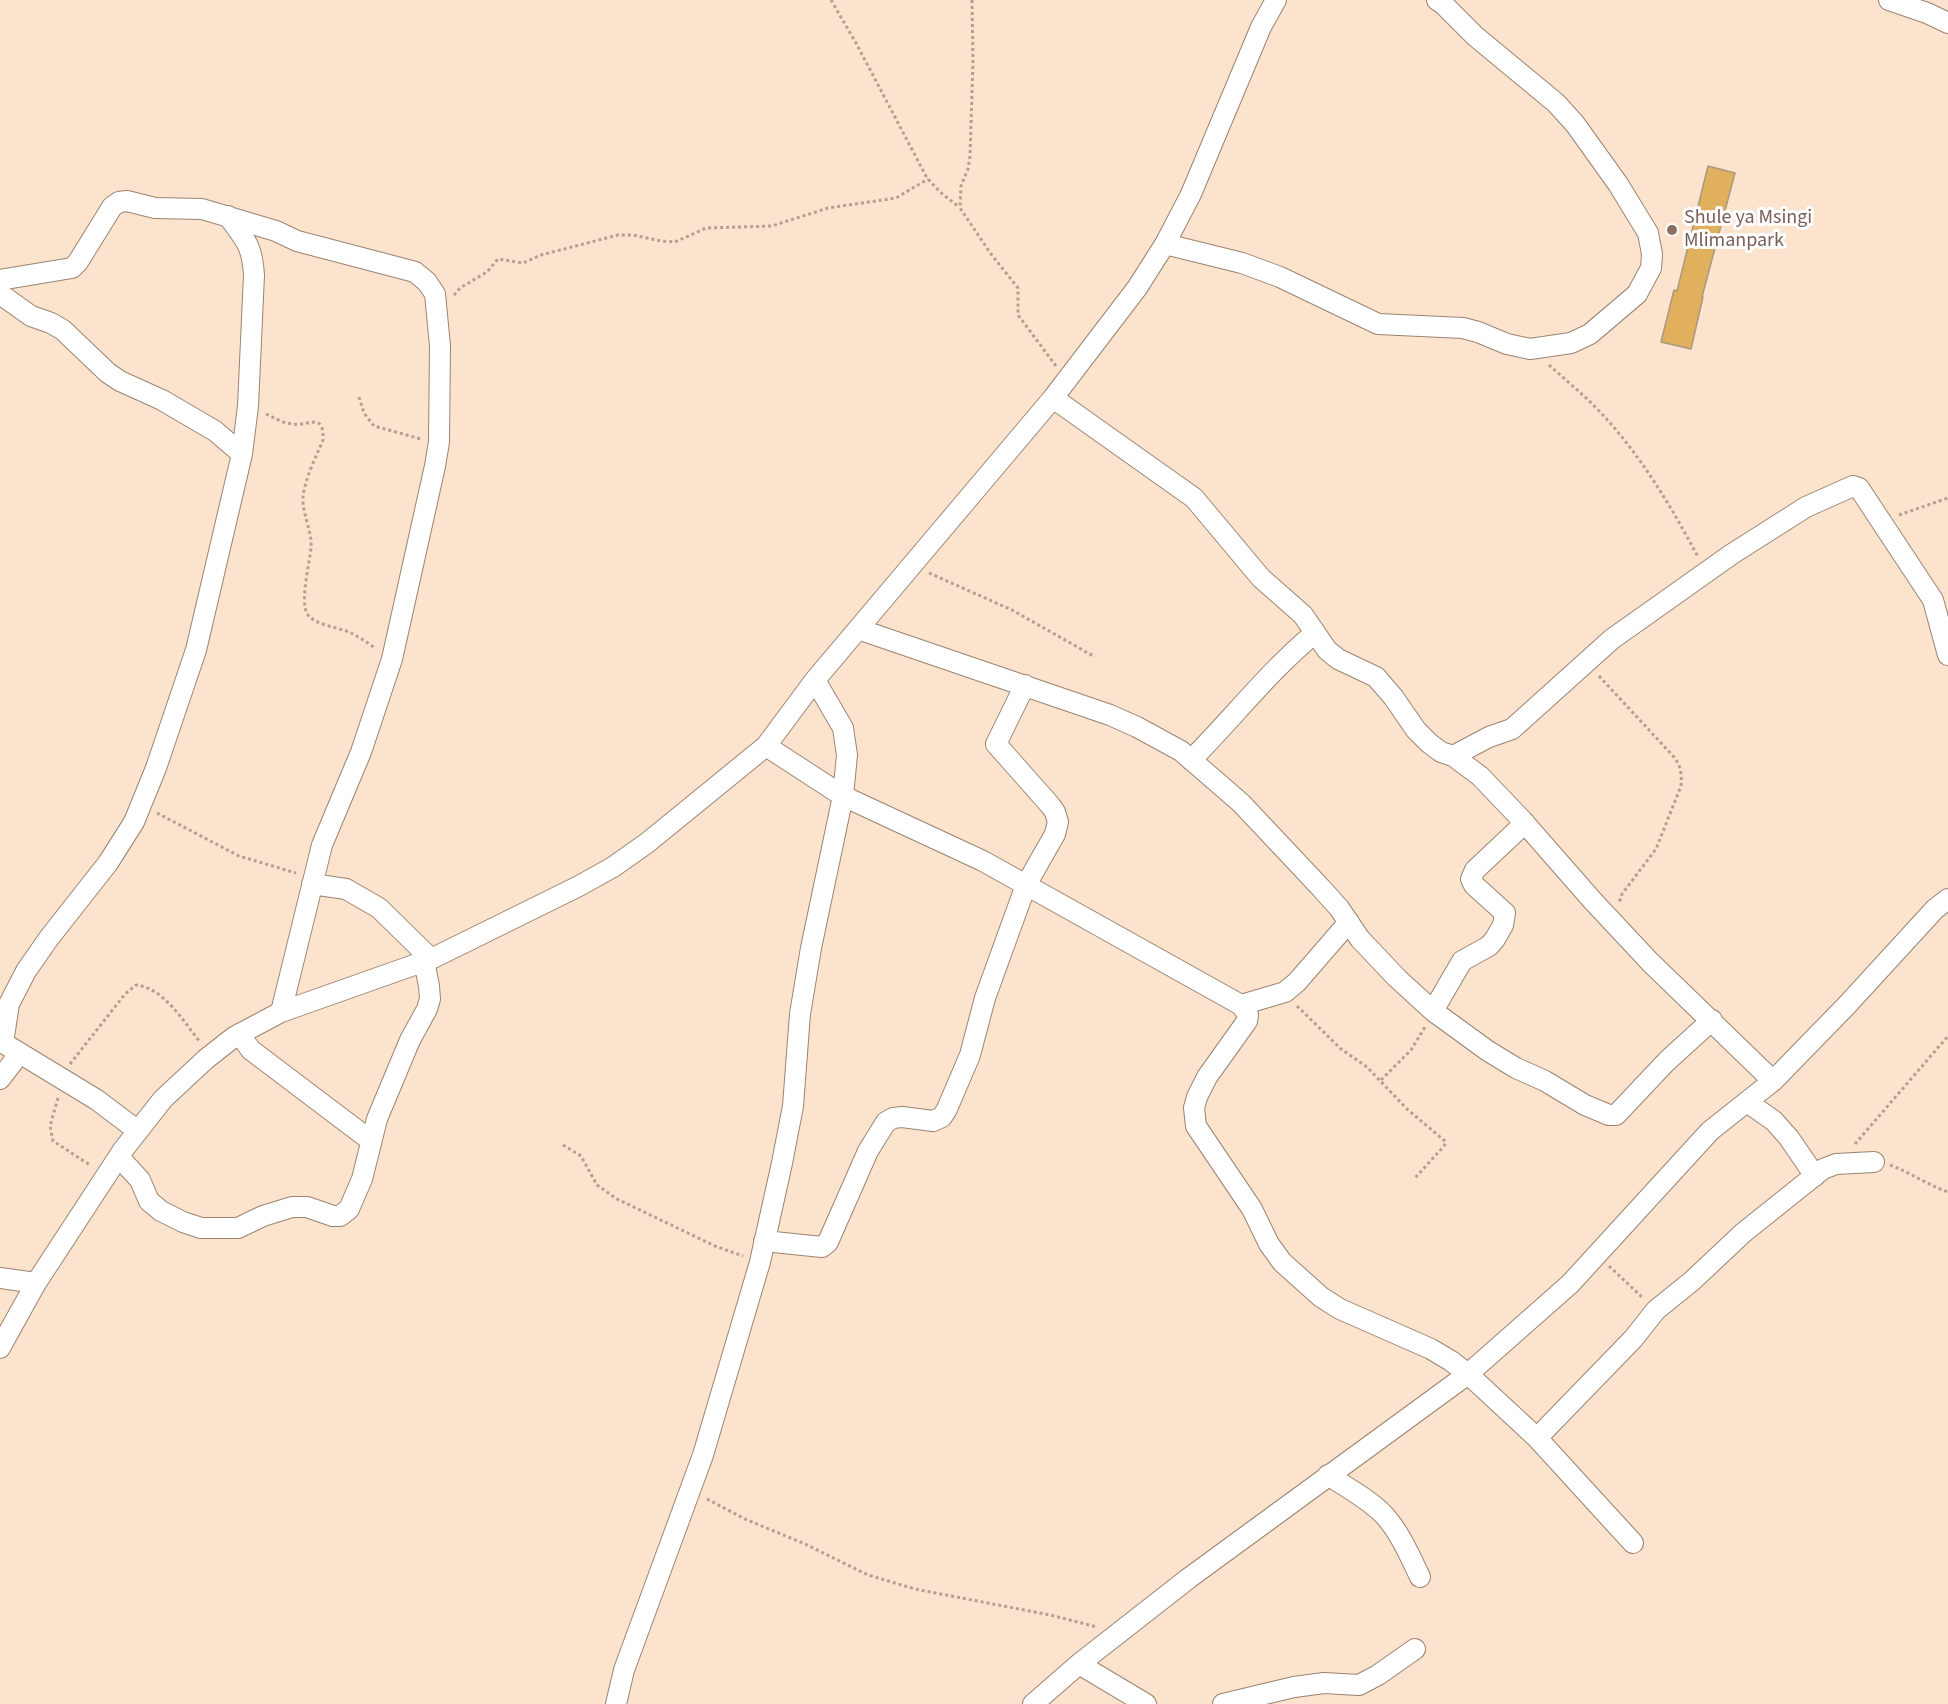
<!DOCTYPE html>
<style>
body{margin:0}
canvas{display:block;background:#fce3ce}
</style>
<canvas width="1948" height="1704"></canvas>
<script>
const g = document.querySelector('canvas').getContext('2d');
g.lineJoin = 'round';
function paint(path, color) {
  g.fillStyle = color;
  g.fill(path, 'evenodd');
}
function stroke(path, color, width, dash) {
  g.strokeStyle = color;
  g.lineWidth = width;
  g.lineCap = dash ? 'butt' : 'round';
  g.setLineDash(dash || []);
  g.stroke(path);
}
function write(font, color, halo, rows, align = 'center') {
  g.font = font + ' "Source Sans 3",sans-serif';
  g.lineWidth = 6;
  g.setLineDash([]);
  g.textBaseline = 'middle';
  g.strokeStyle = halo;
  g.fillStyle = color;
  for (const [text, x, y, turn = 0] of rows) {
    g.save();
    g.translate(x, y);
    g.rotate((+turn || 0) * Math.PI / 180);
    g.textAlign = isNaN(turn) ? turn : align;
    if (halo) g.strokeText(text, 0, 0);
    g.fillText(text, 0, 0);
    g.restore();
  }
}
const building = new Path2D(`
 M1708,166L1735,173L1702,297H1703L1691,349L1661,342L1674,290L1677,291Z`);
paint(building, '#e1b05d');
stroke(building, '#a99981', 1.5);
const minor = new Path2D(`
 M1889,0L1927,13L1948,23
 M1165,244L1242,263L1280,277L1378,324L1463,328L1478,332L1507,344L1530,349L1571,343L1590,334L1637,294L1651,268L1652,254L1648,233L1618,184L1575,124L1556,103L1475,36L1443,4L1437,0
 M0,280L72,268L78,262L112,207L119,202L127,201L155,208L202,209L276,231L297,241L400,268L415,272L427,282L435,294L440,346L439,442L435,466L392,659L361,752L322,845L281,1012
 M0,294L31,316L51,323L63,330L108,373L120,381L162,400L215,431L242,454
 M1053,398L1194,498L1261,578L1303,615L1327,650L1338,659L1376,677L1394,698L1416,730L1429,743L1441,752L1453,756L1480,776L1522,820L1592,900L1650,962L1773,1081
 M858,629L1110,715L1137,727L1181,751L1241,803L1321,888L1339,908L1360,939L1397,978L1433,1011L1488,1051L1516,1068L1545,1081L1585,1105L1609,1115H1616L1667,1061L1712,1020
 M766,746L843,796L983,861L1241,1005L1248,1015L1247,1021L1207,1077L1197,1097L1194,1108L1196,1126L1252,1209L1269,1244L1282,1262L1321,1297L1340,1309L1431,1349L1451,1361L1468,1374L1537,1438L1633,1543
 M1453,756L1489,737L1512,729L1612,639L1732,554L1806,507L1853,486L1859,488L1933,600L1948,655
 M1191,760C1233,718 1269,671 1315,633
 M312,884L346,889L379,908L431,959
 M1241,1005L1285,992L1297,982L1349,922
 M1433,1011L1462,961L1489,946L1495,939L1503,925L1505,913L1474,885L1471,879L1475,870L1525,823
 M239,1034L251,1050L370,1140
 M0,1041L97,1100L138,1131
 M3,1043L9,1004L26,971L49,938L108,863L134,822L156,768L196,650L242,454L248,406L254,275C252,244 245,240 228,216
 M0,1079L20,1053
 M1747,1102L1774,1121L1789,1138L1815,1176
 M119,1157L140,1180L149,1201L161,1211L183,1222L201,1228H238L263,1216L292,1207H307L333,1216H340L349,1209L362,1179L377,1119L410,1040L427,1009L430,999L429,986L424,961
 M764,1241L822,1247L828,1242L868,1151L886,1122L893,1118L902,1117L933,1121L942,1117L947,1109L970,1055L985,998L1026,885L1055,834L1058,822L1055,812L1050,805L996,744L1025,685
 M0,1278L36,1283
 M0,1348L36,1283L123,1150L163,1099L206,1059L234,1037L281,1012L431,959L579,886L613,867L647,843L766,746L815,680L1053,398L1137,288L1165,244L1191,194L1261,27L1276,0
 M1537,1438L1633,1339L1656,1310L1692,1281L1743,1233L1823,1169L1836,1164L1874,1162
 M1328,1475C1347,1488 1369,1499 1385,1516C1400,1533 1410,1556 1420,1577
 M1079,1664L1146,1704
 M616,1704L624,1670L703,1455L760,1262L782,1163L793,1106L800,1014L811,948L843,796L847,755L843,728L815,680
 M1033,1704L1079,1664L1189,1578L1468,1374L1570,1284L1710,1131L1773,1081L1847,1005L1935,909L1948,899
 M1223,1704L1294,1687L1324,1683L1359,1685L1378,1675L1415,1649`);
stroke(minor, '#9a8471', 22);
stroke(new Path2D(`
 M831,0L856,43L927,178L940,192L959,207
 M972,0L973,61L970,156L968,169L961,186L960,208L991,254L1018,288V315L1056,366
 M454,295L460,288L487,272L498,259L523,263L541,255L618,235H633L661,241L675,242L706,228L772,226L828,208L896,198L928,179
 M1549,365C1566,380 1584,395 1600,412C1640,454 1671,506 1698,557
 M359,397L364,413L374,426L421,439
 M266,414C275,418 284,424 294,424C310,426 324,412 323,440C316,457 305,478 303,497C302,514 312,530 311,547C310,563 299,603 308,615C317,626 339,627 351,633C359,637 367,642 375,648
 M1899,515L1948,498
 M929,573L1012,610L1095,657
 M1599,676L1674,757C1681,766 1682,775 1681,786L1656,849L1622,894L1619,903
 M157,813L239,856L296,873
 M1297,1006L1341,1049L1367,1067L1407,1109L1446,1142L1444,1146L1415,1178
 M70,1064L125,994L136,985C164,988 184,1022 200,1042
 M1381,1080L1411,1050L1425,1027
 M58,1098L50,1126L53,1141L90,1165
 M1855,1144L1948,1036
 M563,1145L581,1156L597,1185L617,1199L715,1246L743,1256
 M1890,1165C1911,1173 1928,1185 1948,1192
 M1609,1266L1644,1299
 M707,1499L745,1519L805,1544L868,1575L915,1589L1050,1615L1097,1627`), '#b3a090', 3, [3, 3]);
stroke(minor, '#fff', 20);
for (const [x, y, r, color] of [
 [1672,230,6,"#8d6e63"]
]) {
  const dot = new Path2D();
  dot.arc(x, y, r, 0, 2 * Math.PI);
  g.fillStyle = color;
  g.fill(dot);
  stroke(dot, '#fff', 2);
}
write('20px', '#785e54', '#fff', [
 ["Shule ya Msingi",1684,219],
 ["Mlimanpark",1684,242]
], 'left');
</script>
